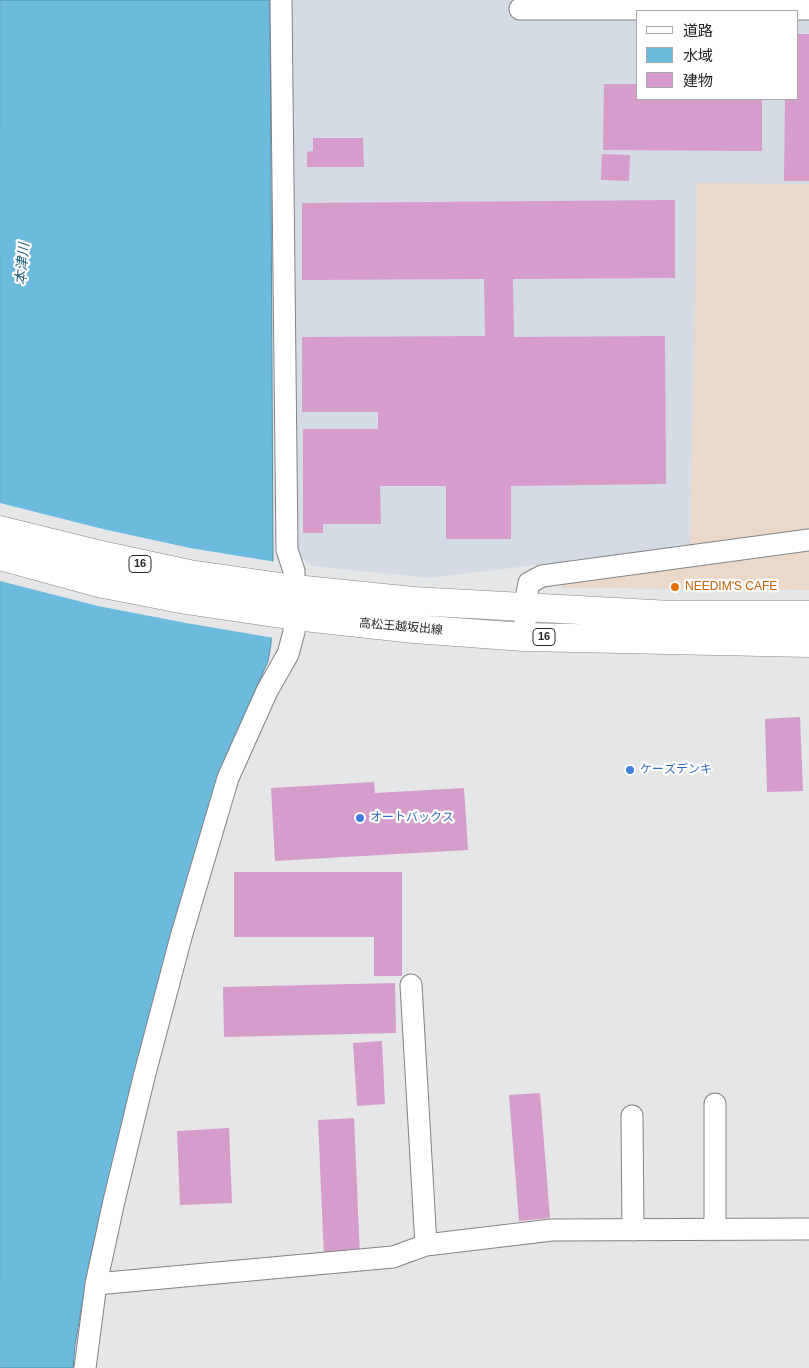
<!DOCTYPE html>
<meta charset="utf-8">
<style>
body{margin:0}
#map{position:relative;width:809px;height:1368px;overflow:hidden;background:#e4e6e8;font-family:Helvetica,"Noto Sans JP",sans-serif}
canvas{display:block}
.legend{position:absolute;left:636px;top:10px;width:162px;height:90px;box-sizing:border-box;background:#fff;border:1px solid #a8a8a9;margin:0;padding:6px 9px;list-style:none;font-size:15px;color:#252627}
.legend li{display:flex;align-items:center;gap:10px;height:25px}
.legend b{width:25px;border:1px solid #a8a8a9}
</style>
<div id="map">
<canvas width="809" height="1368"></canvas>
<ul class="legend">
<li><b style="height:6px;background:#fff"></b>道路</li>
<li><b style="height:14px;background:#6cbade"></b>水域</li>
<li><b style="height:14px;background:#d69ccc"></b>建物</li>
</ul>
</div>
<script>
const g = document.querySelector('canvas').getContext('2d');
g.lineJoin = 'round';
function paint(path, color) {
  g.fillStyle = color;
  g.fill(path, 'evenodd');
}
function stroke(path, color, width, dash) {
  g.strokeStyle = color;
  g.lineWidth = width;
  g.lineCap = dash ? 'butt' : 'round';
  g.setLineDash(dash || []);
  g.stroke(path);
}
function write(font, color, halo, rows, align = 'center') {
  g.font = font + ' Helvetica,"Noto Sans JP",sans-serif';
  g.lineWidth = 4.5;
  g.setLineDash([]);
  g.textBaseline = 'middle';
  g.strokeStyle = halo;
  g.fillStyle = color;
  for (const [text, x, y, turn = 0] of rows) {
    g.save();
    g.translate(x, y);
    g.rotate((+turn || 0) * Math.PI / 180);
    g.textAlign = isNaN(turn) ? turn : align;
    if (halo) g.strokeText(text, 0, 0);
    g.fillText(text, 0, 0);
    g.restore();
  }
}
paint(new Path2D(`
 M697,182L809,184V531L690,546Z
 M809,550V590L562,588L564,577Z`), '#ebd8c8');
paint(new Path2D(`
 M292,0H809L638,17V99H798V18H809V184L697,183L690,546L430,578L311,566L293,549Z`), '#d5dbe4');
const water = new Path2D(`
 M0,0H270L273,560L271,644L268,661L229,750L179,910L127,1104L90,1258L75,1345L73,1368H0Z`);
paint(water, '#6cbade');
stroke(water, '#578ea7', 1);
paint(new Path2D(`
 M0,503L103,529L190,548L276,562L274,638L186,623L98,606L0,581Z`), '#e4e6e8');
paint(new Path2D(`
 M798,34H809V181H784L785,99H798Z
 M604,84H638V99H762V151L603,150Z
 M313,138H363L364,167H307V152L313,151Z
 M602,154L630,155L629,181L601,180Z
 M675,200V278L513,279L514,337L665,336L666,484L511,486V539H446V486H380L381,524H323V533H303V429H378V412H302V337L485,336L484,279L302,280V203Z
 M800,717L803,791L767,792L765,719Z
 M374,782L375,793L464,788L468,850L275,861L271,788Z
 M234,872H402V976H374V937H234Z
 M395,983L396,1033L224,1037L223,987Z
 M382,1041L385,1104L357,1106L353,1043Z
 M540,1093L550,1218L519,1221L509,1095Z
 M354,1118L360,1256L324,1258L318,1120Z
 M229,1128L232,1203L180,1205L177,1131Z`), '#d69ccc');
const street = new Path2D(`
 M520,9H809
 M524,637L527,593L529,583L542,576L809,540
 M411,985L426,1245
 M715,1104V1229
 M632,1116L633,1230
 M96,1284L393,1257L426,1245L552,1230L809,1229
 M85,1368L96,1284L114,1201L144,1077L181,937L228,778L267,691L288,654L294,632V571L287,550L281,0`);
const primary = new Path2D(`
 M0,530L101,555L189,574L295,589L413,601L671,615H809
 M0,556L99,583L186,600L295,616L414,629L524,637L809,643`);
stroke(street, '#828385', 23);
stroke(primary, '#828385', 29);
stroke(street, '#fff', 21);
stroke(primary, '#fff', 28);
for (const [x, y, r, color] of [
 [675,587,5,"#e8710a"],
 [630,770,5,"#3f7fe0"],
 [360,818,5,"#3f7fe0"]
]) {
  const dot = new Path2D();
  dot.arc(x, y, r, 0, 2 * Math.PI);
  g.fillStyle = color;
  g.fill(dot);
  stroke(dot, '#fff', 2);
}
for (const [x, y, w] of [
 [140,564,22],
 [544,637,22]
]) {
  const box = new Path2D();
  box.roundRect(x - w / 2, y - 8.5, w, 17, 4);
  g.fillStyle = '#fff';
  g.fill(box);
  stroke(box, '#252627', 1);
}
write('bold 11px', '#252627', null, [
 ["16",140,564],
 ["16",544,637]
]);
write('12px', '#c56008', '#fff', [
 ["NEEDIM'S CAFE",685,587]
], 'left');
write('12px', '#252627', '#fff', [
 ["高松王越坂出線",401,627,5]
]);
write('12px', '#366cbe', '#fff', [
 ["ケーズデンキ",640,770],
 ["オートバックス",370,818]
], 'left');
write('italic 14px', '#215d77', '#fff', [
 ["本津川",23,264,-85]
]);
</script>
